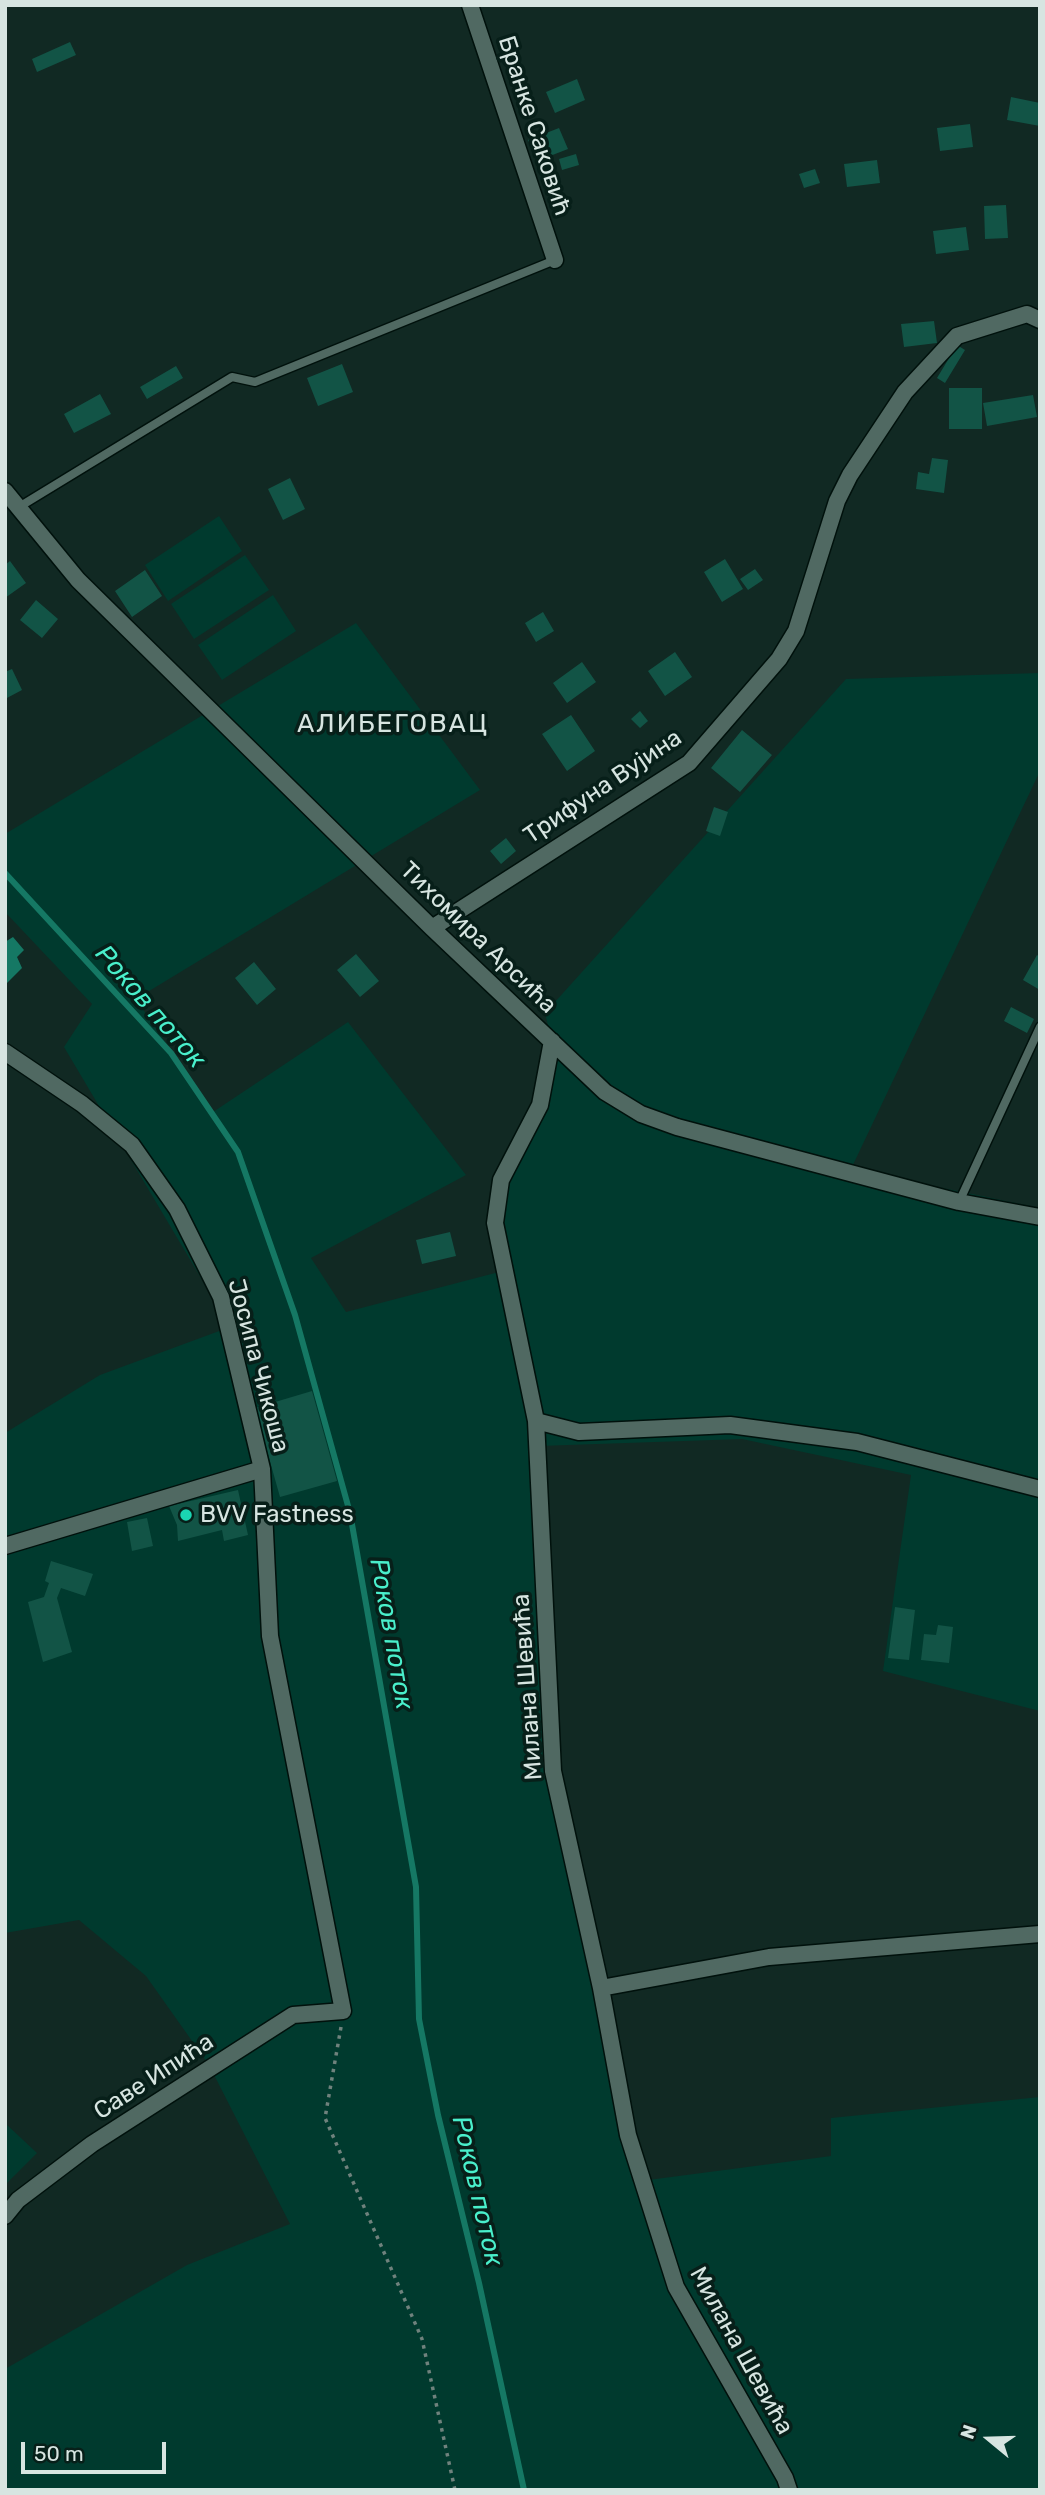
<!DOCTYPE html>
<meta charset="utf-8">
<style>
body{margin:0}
#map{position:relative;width:1045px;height:2495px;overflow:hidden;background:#112923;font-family:Rubik,sans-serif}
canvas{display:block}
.frame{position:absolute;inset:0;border:7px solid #d7e5e1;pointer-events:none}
.north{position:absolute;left:954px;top:2404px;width:70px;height:70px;-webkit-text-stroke:5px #071f19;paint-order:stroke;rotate:289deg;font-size:19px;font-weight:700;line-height:28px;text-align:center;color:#d7e5e1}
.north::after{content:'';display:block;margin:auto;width:24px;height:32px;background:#d7e5e1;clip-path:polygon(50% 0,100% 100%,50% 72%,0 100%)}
.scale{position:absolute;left:21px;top:2442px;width:145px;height:32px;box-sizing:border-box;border:4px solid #d7e5e1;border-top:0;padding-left:9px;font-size:21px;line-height:24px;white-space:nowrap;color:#d7e5e1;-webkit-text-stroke:5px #071f19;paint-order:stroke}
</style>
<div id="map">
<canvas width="1045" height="2495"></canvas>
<div class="frame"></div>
<div class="north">N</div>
<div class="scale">50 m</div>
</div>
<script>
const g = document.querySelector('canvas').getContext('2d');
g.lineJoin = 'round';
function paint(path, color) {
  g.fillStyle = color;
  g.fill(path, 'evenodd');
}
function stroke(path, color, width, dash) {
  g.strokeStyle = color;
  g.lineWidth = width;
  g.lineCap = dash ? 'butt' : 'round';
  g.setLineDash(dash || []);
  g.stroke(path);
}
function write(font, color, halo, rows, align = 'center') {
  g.font = font + ' Rubik,sans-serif';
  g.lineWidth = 7;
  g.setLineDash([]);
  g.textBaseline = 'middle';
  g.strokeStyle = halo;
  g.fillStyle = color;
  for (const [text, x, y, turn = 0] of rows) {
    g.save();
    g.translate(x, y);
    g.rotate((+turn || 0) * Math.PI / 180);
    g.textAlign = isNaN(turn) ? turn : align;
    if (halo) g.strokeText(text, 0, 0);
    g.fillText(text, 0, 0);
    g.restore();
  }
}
paint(new Path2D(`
 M219,516L242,551L168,601L145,565Z
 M245,555L269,590L194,639L171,604Z
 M273,595L296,631L222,680L198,645Z
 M356,623L480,790L136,999L213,1112L348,1022L466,1175L311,1258L346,1312L499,1272L490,1190L555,1054L545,1013L846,679L1040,673V771L851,1169L1040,1208V1711L883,1671L911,1475L742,1439L539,1446L547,1765L633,2182L831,2156V2118L1040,2097V2490H5V2369L187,2265L290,2224L209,2065L146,1976L79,1920L5,1933V1433L100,1375L230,1327L64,1047L92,1004L5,912V834Z
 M5,2123L37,2153L5,2185Z`), '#003a2e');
paint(new Path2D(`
 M13,937L24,950L17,957L22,968L5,985V942Z`), '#157864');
stroke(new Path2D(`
 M5,873L171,1053L238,1152L295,1315L350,1513L416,1887L419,2019L438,2115L479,2283L524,2490`), '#157864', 6);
paint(new Path2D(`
 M70,42L76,55L37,72L32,59Z
 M577,79L585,100L555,113L546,92Z
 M1011,97L1040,103V126L1007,120Z
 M970,124L973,147L940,151L937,128Z
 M559,128L568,149L537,161L528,140Z
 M576,154L579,165L562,170L559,159Z
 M877,160L880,183L847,187L844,164Z
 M815,169L820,183L804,188L799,174Z
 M1006,205L1008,238L985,239L984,206Z
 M966,227L969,250L936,254L933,231Z
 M934,321L937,343L904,347L901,324Z
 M957,345L965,350L945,383L937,378Z
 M342,364L353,392L318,406L307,378Z
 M176,366L183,378L147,399L140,387Z
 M949,388H982V429H949Z
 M100,394L111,414L74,433L64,414Z
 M1033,395L1037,417L987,426L983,403Z
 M932,458L948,460L944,493L916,489L918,472L929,474Z
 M290,478L305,509L283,520L268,489Z
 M725,559L743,589L722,602L704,572Z
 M10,561L26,583L5,598V565Z
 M755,569L763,580L748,590L740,579Z
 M145,570L162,596L132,617L115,591Z
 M36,600L58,619L42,638L20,620Z
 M543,612L554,631L536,642L525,623Z
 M675,652L692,677L665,696L648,671Z
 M582,662L596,682L567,703L553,683Z
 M12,669L22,690L5,699V672Z
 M640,711L648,721L640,728L631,719Z
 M571,715L595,751L567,771L542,734Z
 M742,730L772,755L740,792L711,768Z
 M714,807L728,812L720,836L706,831Z
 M506,838L516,851L501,864L490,851Z
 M356,954L379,981L360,997L337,970Z
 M1037,955L1040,957V990L1023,980Z
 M254,962L276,989L257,1005L235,978Z
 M1011,1007L1034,1019L1027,1033L1004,1021Z
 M450,1232L456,1256L422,1264L416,1240Z
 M312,1391L337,1481L280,1497L255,1408Z
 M238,1490L248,1535L224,1541L222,1530L178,1541L177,1525L169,1506Z
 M147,1518L153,1546L132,1551L127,1522Z
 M51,1561L93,1574L85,1596L61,1588L57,1598L72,1652L43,1662L28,1602L44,1597L49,1583L45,1581Z
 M895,1607L915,1610L909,1660L888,1658Z
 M938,1625L953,1627L949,1663L921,1660L924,1634L936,1635Z`), '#125446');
const lane = new Path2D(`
 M19,507L232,377L255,382L555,260
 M959,1202L1040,1027`);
const street = new Path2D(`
 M470,5L555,260
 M5,491L78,580L432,928L605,1092L641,1114L677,1127L959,1202L1040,1217
 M432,928L689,763L779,659L796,631L837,501L850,475L905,392L957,336L1027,314L1040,320
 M552,1041L540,1105L501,1180L495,1223L536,1421L553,1771L601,1988L628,2135L676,2287L785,2478L789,2490
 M5,1052L82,1104L132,1145L177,1209L221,1297L262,1469L270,1636L343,2011L293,2015L92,2144L18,2200L5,2216
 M536,1421L579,1432L730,1425L857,1442L1040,1489
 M5,1546L262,1469
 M601,1988L769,1957L1040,1934`);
stroke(lane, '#00110c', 11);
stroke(street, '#00110c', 19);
stroke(new Path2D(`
 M341,2027L325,2118L422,2339L455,2490`), '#6f827d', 3.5, [3.5, 5]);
stroke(lane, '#506962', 8);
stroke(street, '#506962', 16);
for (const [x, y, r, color] of [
 [186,1515,7,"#1ad5b2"]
]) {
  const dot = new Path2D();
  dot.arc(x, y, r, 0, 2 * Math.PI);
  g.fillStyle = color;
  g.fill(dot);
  stroke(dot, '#071f19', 2.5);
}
write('24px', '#d7e5e1', '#071f19', [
 ["Бранке Саковић",534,126,72],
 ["Трифуна Вујина",603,787,-34],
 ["Тихомира Арсића",478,938,44],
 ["Јосипа Чикоша",258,1366,75],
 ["Милана Шевића",528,1687,-94],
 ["Саве Ипића",154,2077,-33],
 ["Милана Шевића",741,2351,61]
]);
write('24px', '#d7e5e1', '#071f19', [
 ["BVV Fastness",200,1515]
], 'left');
g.letterSpacing = '2px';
write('26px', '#d7e5e1', '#071f19', [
 ["АЛИБЕГОВАЦ",393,724]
]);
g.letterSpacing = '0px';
write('italic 26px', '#49efcb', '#071f19', [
 ["Роков поток",150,1007,49],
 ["Роков поток",391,1634,80],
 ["Роков поток",477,2191,77]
]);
</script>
